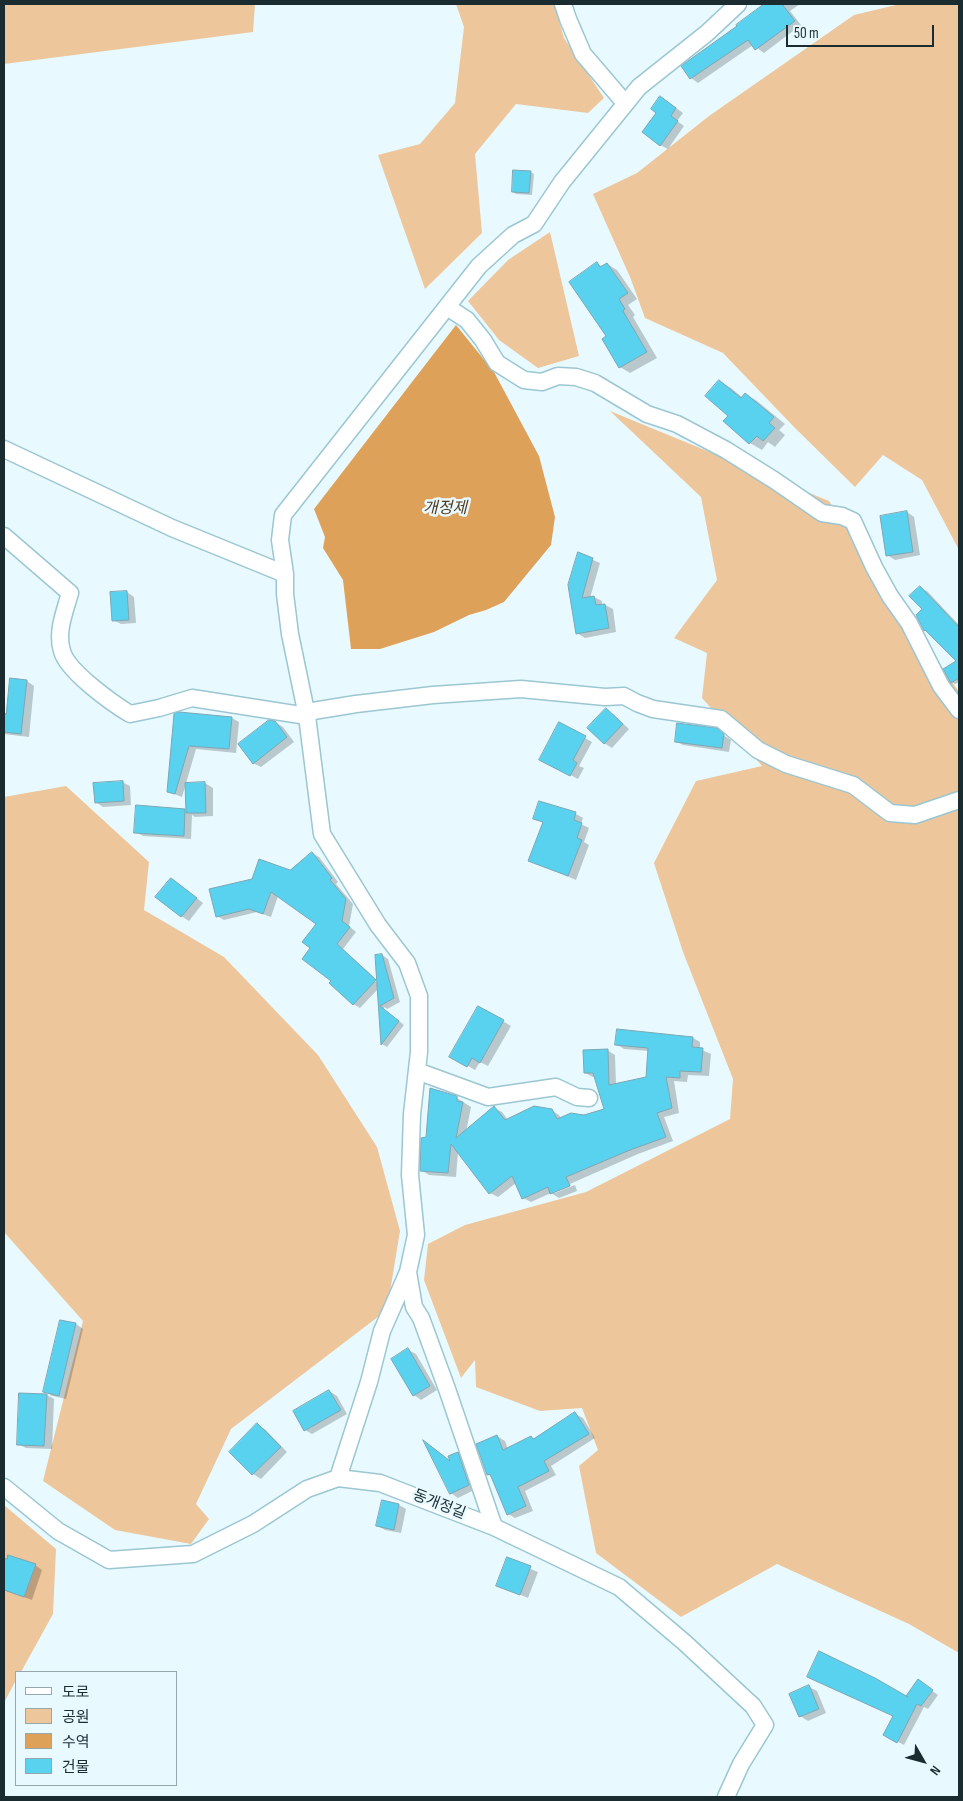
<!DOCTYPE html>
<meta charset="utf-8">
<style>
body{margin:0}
#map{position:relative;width:963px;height:1801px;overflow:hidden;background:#e8faff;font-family:"Sofia Sans Condensed","Noto Sans KR",sans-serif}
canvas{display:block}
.frame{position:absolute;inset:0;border:5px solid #1b2c31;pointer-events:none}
.legend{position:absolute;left:15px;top:1671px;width:162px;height:115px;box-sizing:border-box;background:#e8faff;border:1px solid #96a8ad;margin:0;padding:6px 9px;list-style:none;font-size:15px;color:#1b2c31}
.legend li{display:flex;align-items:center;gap:10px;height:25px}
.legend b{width:25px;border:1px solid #96a8ad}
.north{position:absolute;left:898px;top:1736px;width:50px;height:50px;-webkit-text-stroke:4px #e8faff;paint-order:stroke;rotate:128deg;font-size:14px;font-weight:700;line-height:20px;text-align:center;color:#1b2c31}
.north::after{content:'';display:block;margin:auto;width:18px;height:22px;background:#1b2c31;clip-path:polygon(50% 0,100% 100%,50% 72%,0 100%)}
.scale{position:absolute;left:786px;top:25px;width:148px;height:22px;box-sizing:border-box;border:2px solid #1b2c31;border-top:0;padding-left:6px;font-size:15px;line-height:18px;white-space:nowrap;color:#1b2c31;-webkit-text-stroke:4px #e8faff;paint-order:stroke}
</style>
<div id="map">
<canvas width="963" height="1801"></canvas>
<div class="frame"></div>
<ul class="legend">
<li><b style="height:6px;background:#fff"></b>도로</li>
<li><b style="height:14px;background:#edc69c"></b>공원</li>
<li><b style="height:14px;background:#dea15a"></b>수역</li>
<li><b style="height:14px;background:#59d2ef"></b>건물</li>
</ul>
<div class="north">N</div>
<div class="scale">50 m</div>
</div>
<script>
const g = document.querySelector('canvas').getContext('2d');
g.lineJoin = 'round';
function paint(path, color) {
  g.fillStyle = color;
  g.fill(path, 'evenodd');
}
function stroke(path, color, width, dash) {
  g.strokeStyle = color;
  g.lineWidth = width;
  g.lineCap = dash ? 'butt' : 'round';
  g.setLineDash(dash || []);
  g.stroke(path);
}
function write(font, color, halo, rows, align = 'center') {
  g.font = font + ' "Sofia Sans Condensed","Noto Sans KR",sans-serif';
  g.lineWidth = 5;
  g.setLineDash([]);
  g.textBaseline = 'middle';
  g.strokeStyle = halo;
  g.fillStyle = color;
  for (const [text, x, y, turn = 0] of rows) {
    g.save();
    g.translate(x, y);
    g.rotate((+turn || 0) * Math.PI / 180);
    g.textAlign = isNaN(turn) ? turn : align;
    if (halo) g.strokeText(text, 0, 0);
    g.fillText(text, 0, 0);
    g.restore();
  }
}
paint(new Path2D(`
 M4,4H255L253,32L4,64Z
 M456,4H554L564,38L604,98L588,113L516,104L475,154L482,233L425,289L378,155L420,144L455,103L464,27Z
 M900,4H959V550L922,480L883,455L855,487L795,428L723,353L645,318L630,277L593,194L637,173L709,116L854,15Z
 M550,232L579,356L538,368L499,340L468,301L508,260Z
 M610,411L829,501L959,692V1653L909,1624L777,1564L681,1617L596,1553L579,1466L598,1450L582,1408L540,1411L476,1387L475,1360L461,1378L424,1280L428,1244L465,1225L586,1192L730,1119L733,1079L683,952L654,863L696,781L762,766L702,698L707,653L674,638L717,580L701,497Z
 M66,786L149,862L144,910L224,957L318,1055L377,1147L400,1231L387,1310L231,1429L196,1504L209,1519L191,1544L115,1530L43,1481L83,1321L4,1232V797Z
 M4,1505L56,1549L53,1614L21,1672H16V1680L4,1703Z`), '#edc69c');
paint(new Path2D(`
 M456,325L494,372L539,456L555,517L551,545L504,602L486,610L469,615L434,632L380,649H351L343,580L323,548L325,537L314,509Z`), '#dea15a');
paint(new Path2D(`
 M766,4H800L790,11L801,25L764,53L753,45L698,83L691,78L738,25Z
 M668,102L683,113L677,121L684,126L668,149L660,145Z
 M530,172L534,174L532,195L516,194L513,192Z
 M597,264L603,267L607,264L617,270L637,299L628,305L635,315L633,317L657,358L630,373L620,367L608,337Z
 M719,381L731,388L743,398L746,394L757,401L785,424L779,430L785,435L775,447L768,442L762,450L750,443L724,421L729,416Z
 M907,512L914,517L920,555L895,560L887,555Z
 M579,554L600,563L590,598L594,597L602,601V606L605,605L613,609L616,632L585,638L577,633Z
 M920,587L928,592L959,625V661L954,658L923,609Z
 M127,592L134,597L136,623L121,624L113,620Z
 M959,661V682L955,684L952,682L945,669Z
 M11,679L27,681L34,686L29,737L4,734V715H7Z
 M606,710L613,714L629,729L612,748L604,743Z
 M175,715L232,718L239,722L236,753L196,749L182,797L169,792Z
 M275,722L283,727L294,742L261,767L253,763Z
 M559,724L592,742L579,766L584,768L578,779L548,763Z
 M716,730L731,740L729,752L683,745L676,741Z
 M122,782L130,786L131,805L103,807L96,802Z
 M205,783L213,788V816L195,817L192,815L191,839L143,836L136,832L137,807L188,811L187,784Z
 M540,802L576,814L583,818L581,824L589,828L584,842L589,845L576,880L530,860L544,823L535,818Z
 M312,853L319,857L338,882L336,884L353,904L349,926L356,932L343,949L375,978L371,976L370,978L378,983L382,955L388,959L400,1002L387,1009L384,1007V1009L404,1025L387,1047L382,1044L378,989L360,1008L353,1004L333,981L312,948L318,924L278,896L271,917L257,912L224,920L217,916L290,872Z
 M172,879L203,903L189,921L181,916Z
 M479,1007L511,1026L488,1066L480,1062L475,1070L451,1056Z
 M693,1038L700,1042V1049L711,1054L709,1076L688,1075L687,1082L674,1081L679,1113L664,1117L673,1141L638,1154L554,1191L555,1193L575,1185L577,1191L559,1198L551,1193L531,1202L523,1198L516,1183L498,1197L490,1193L458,1152L456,1177L429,1175L421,1170L427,1138L457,1098L471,1107L466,1132L494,1108L502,1112L508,1120L551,1110L559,1115L561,1119L584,1116L605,1110L596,1077H593L585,1073L607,1050L615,1055L616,1085L647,1079L649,1051L624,1049L616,1044Z
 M61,1321L76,1324L83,1329L66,1399L49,1395H51L44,1391Z
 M408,1350L416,1354L437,1390L421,1400L414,1395Z
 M329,1391L337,1396L347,1414L312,1434L305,1430Z
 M21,1394L47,1395L54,1399L52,1449L26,1448L18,1444Z
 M575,1414L583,1418L595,1438L551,1466L556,1475L525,1491L533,1511L515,1518L508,1514L493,1477L488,1475L497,1436L505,1441L508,1449L531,1437L535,1439Z
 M257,1425L265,1429L287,1452L261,1479L253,1474L230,1452Z
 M431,1446L453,1463L458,1453L465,1457L476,1489L458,1498L451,1493Z
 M383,1501L399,1505L406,1509L401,1533L385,1530L378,1526Z
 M4,1559L35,1565L42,1570L32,1600L4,1590Z
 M507,1559L538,1572L528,1598L497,1585Z
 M924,1685L938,1695L928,1709L924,1707L904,1745L885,1735L894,1716L912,1701Z
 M809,1687L817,1691L826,1713L808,1721L800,1716Z`), '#0003');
const building = new Path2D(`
 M764,4H782L795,21L755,50L748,40L690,79L681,66L737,26L736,25Z
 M660,96L676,108L671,116L678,121L660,146L642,132L656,113L651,109Z
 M513,170L531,171L529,193L512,192Z
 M597,262L600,267L607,263L628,293L619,299L625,309L623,311L647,352L619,368L602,339L606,336L569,282Z
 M719,380L741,398L745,393L774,417L769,423L775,428L763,441L757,436L749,444L723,421L728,416L705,396Z
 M907,511L913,552L886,556L880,516Z
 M578,552L593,558L582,598L594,596L596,605L605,604L609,628L576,634L568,585Z
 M920,586L959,627V678L951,683L943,669L956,661L925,630L924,631L916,615L922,609L909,596Z
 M127,591L129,620L112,621L110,592Z
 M10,678L27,680L21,734L4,732V713L6,714Z
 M606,708L623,724L604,744L587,728Z
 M179,712L232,717L229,749L189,746L175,794L167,792L174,714Z
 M269,720L275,721L287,737L253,764L238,744Z
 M559,722L586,736L573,760L577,763L570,776L539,760Z
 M677,723L717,728L724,734L722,748L675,742Z
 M123,781L124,801L95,803L93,783Z
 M205,782L206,813H186L185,783Z
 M539,801L576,812L574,820L582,823L577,838L582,840L568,876L528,861L543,822L533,819Z
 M136,805L185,809L184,836L134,833Z
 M312,852L332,878L330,880L346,899L342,921L350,927L337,944L376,980L353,1005L329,983L331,981L302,959L310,948L302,942L316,924L271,892L263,914L249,909L216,917L209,889L252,879L259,859L290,870Z
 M171,878L197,898L181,917L155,897Z
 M382,954L394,998L380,1006L399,1021L381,1045L375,955Z
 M478,1006L504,1020L480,1063L472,1058L467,1067L449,1057Z
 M617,1029L693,1037L692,1047L703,1048L701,1072L680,1071V1078L666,1077L672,1108L657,1113L666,1137L630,1150L566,1177L570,1186L550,1194L548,1187L522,1199L512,1176L489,1194L451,1144L448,1173L420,1171L421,1138L426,1137L430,1088L457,1096V1101L463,1102L456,1138L494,1106L505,1120L534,1106L552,1109L557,1119L571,1113L584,1115L604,1109L593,1073H584L583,1050L608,1049L609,1085L646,1077L648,1048L615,1045Z
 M60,1320L76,1323L59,1396L43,1392Z
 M408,1348L430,1386L413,1396L391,1359Z
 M329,1390L341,1410L304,1431L293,1411Z
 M19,1393L47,1394L44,1446L17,1445Z
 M575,1412L589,1434L544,1461L549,1471L518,1487L526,1506L507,1515L490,1474L487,1475L476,1444L497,1435L503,1450L531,1436L533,1439Z
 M257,1423L281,1447L252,1475L229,1452Z
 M423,1440L450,1461L448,1456L458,1452L469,1485L450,1494Z
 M382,1500L399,1504L394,1530L376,1526Z
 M8,1555L36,1564L24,1597L4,1590V1558L7,1559Z
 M507,1557L531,1566L520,1595L496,1586Z
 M819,1651L875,1678L908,1697L906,1696L918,1679L933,1690L921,1706L917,1704L897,1743L883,1735L893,1716L807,1677Z
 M809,1685L819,1709L799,1717L789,1694Z`);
paint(building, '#59d2ef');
stroke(building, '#7ca6b2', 1);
const street = new Path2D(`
 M563,4L568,19L583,54L625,103
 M738,4L707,33L639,87L562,182L534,224L513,235L479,266L283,515L280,540L285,574V594L290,634L307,716L313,711L356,704L433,695L521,689L605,697L624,696L637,703L653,709L721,719L758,750L786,764L853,785L890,813L915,815L959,800
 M447,307L467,320L483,340L497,363L524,380L542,382L558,376L576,377L595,383L647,414L677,424L726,450L774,480L822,513L842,516L853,521L874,567L890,596L909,623L941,686L959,710
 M4,449L172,528L285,574
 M4,536L70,593C65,611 56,632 62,651C67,671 112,703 130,714L159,708L192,698L307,716L322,834L378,925L407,963L419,996V1052L412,1114L410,1175L416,1235L408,1272L414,1307L421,1318L447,1389L494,1527
 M417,1071L488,1097L556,1087L577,1097L589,1098
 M338,1478L369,1382L382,1331L408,1272
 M4,1487L58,1531L109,1560L193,1554L253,1524L307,1489L338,1478L380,1483L494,1527L619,1587L684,1642L753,1706L765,1725L741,1764L726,1797`);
stroke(street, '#9bc6d2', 19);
stroke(street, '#fff', 16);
write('15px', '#1b2c31', '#e8faff', [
 ["동개정길",439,1505,21]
]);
write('italic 16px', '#553b1d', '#e8faff', [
 ["개정제",445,509]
]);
</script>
